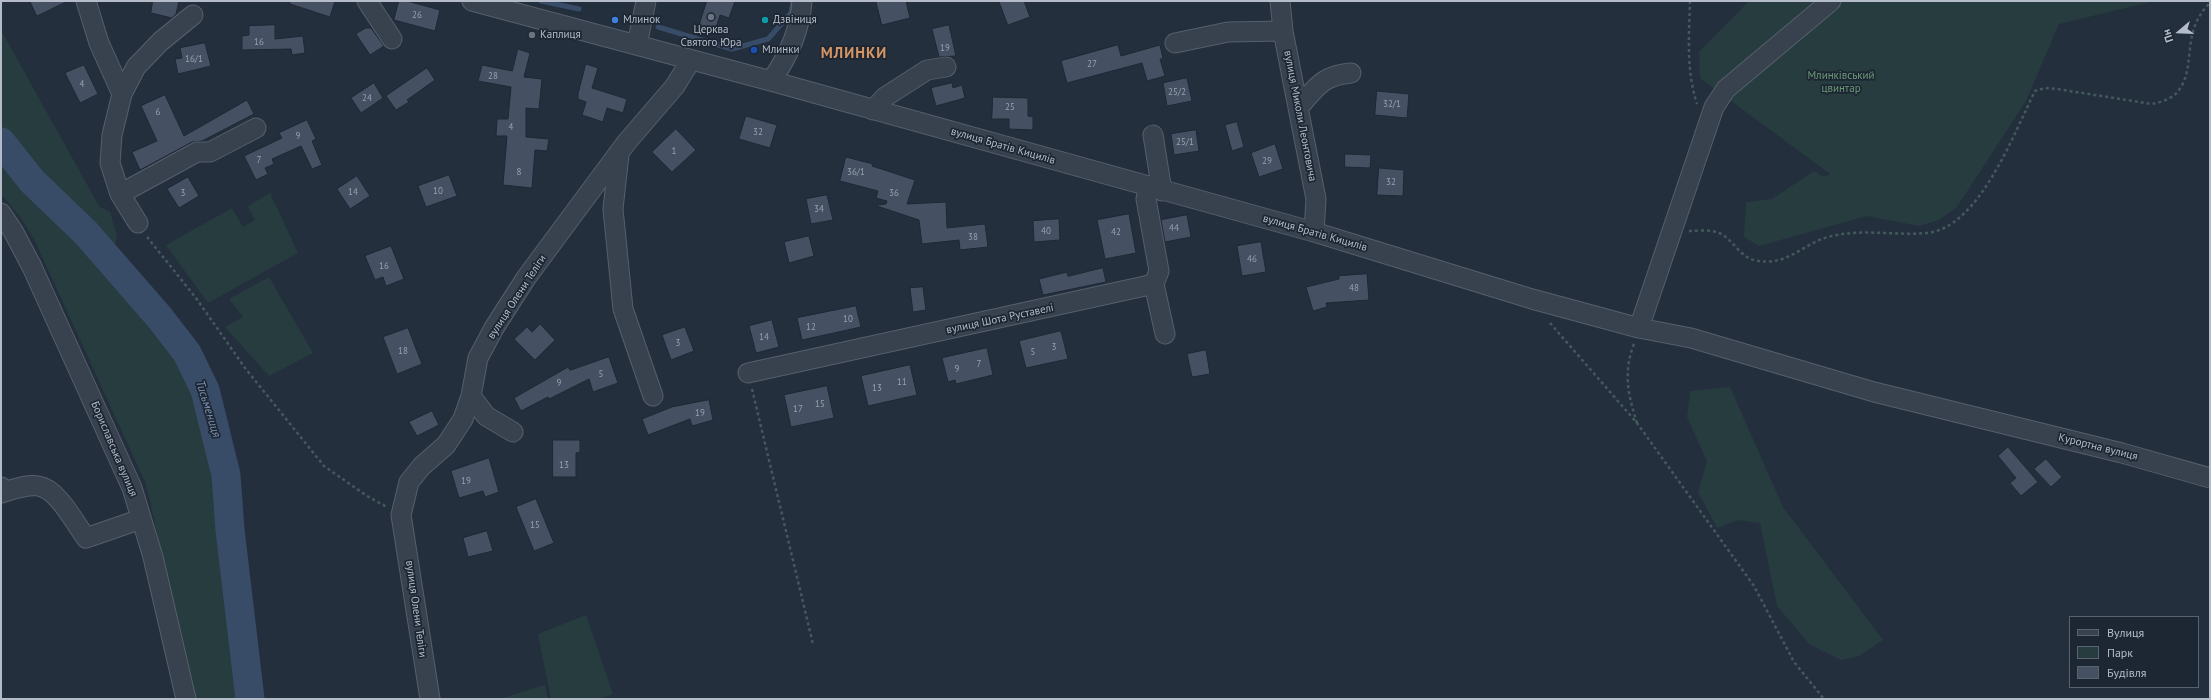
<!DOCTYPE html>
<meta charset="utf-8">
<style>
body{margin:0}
#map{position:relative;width:2211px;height:700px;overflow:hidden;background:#242f3e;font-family:"PT Sans",sans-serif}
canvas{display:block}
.frame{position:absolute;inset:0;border:2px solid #b4bcc9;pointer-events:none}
.legend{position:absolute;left:2069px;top:616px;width:130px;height:72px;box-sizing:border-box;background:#1d2633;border:1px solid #59626f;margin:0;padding:5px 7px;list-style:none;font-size:12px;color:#b4bcc9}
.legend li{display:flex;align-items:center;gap:8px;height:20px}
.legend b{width:20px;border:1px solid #59626f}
.north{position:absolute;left:2159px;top:12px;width:40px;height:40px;-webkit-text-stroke:3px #1d2633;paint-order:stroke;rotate:251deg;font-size:11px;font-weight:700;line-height:16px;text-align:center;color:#b4bcc9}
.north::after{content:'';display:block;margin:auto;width:14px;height:18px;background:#b4bcc9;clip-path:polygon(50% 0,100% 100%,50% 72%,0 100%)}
</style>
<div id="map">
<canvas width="2211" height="700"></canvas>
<div class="frame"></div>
<ul class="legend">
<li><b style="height:5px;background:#38414e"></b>Вулиця</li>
<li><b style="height:11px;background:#263c3f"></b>Парк</li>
<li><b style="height:11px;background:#455162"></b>Будівля</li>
</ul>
<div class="north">Пн</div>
</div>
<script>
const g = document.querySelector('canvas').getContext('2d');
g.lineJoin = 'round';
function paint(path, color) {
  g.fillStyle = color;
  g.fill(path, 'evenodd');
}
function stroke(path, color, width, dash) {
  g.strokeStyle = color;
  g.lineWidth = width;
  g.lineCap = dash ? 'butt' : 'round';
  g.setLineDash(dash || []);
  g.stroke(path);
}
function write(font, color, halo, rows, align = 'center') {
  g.font = font + ' "PT Sans",sans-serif';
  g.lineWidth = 3.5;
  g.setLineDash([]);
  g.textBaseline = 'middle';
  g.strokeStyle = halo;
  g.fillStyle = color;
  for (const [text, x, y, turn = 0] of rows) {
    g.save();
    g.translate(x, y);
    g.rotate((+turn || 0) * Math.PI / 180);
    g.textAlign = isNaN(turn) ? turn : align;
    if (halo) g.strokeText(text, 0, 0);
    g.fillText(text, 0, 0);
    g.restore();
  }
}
paint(new Path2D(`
 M1749,1H2155L2059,24L2026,101L1957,207L1939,220L1919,226L1867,216L1759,246L1744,237L1746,202L1772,199L1814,171L1824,177L1830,174L1700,78L1699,52Z
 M1,30L99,206L110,212L117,236L113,253L39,176L1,130Z
 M1,151L154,327L179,359L197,395L215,475L242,699H194L146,484L34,239L21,218L1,194Z
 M270,193L298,253L208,303L166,245L232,208L243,227L255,220L248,206Z
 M269,277L313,353L269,376L225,327L243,317L229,299Z
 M1730,387L1783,507L1883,640L1859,656L1841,660L1810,645L1777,606L1760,523L1738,520L1717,528L1698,492L1707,461L1687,417L1690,391Z
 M586,615L613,694L599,699H551L538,634Z
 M545,685L548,699H499Z`), '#263c3f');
stroke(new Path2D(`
 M541,1L579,9
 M658,27L732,49L768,39L791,13L793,2`), '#394c67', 5);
stroke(new Path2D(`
 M1,142L32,181L86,233L160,318L187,353L205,390L226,475L230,530L250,699`), '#394c67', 29);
const building = new Path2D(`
 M30,1H68L37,16Z
 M153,1H179L176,14L172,18L151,13Z
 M290,1H335L330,17L290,4Z
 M399,1H407L440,10L435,31L394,20Z
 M707,1H735L729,18L720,15L714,34L698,29Z
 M876,1H906L910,18L882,25Z
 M999,1H1024L1030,17L1008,25Z
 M275,25V39L303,36L305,53L292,55L291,49L242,50V36L249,35V26Z
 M949,25L956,56L939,57L932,29Z
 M366,28H371L384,46L370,55L356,34Z
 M205,43L211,66L178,74L175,59L182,58L180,48Z
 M1118,45L1121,56L1160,45L1163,59H1160L1165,76L1147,81L1142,63L1067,83L1061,61Z
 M518,49L530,53L524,77L542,79L539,109L526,108V137L549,139L547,151L535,150L532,188L503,185L507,136H496L497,119H508L511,87L478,81L482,65L512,71Z
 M586,64L598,68L592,88L627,99L623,113L607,108L603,122L582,115L586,102L578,99V94Z
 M84,65L98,94L80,103L65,73Z
 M427,68L435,80L407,100L409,102L396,110L386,96Z
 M1187,78L1192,101L1167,106L1163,83Z
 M374,83L383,98L361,113L351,98Z
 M952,83L953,88L962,85L965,98L936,106L931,88Z
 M1377,91L1409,94L1407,118L1375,115Z
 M165,95L184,136L247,100L254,114L202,141L192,142L140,170L132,152L157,141L141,106Z
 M993,97L1028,98V116L1033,117V130L1009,129V119H992Z
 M746,116L777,125L770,148L739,139Z
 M307,120L316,139L312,141L322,165L312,169L301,146L272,159L274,164L265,168L268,174L256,180L244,156L282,138L279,133Z
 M1237,122L1244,147L1232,151L1225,125Z
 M676,129L696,150L672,172L652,152Z
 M1196,130L1199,151L1174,155L1171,134Z
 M1275,144L1283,169L1259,177L1251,153Z
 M1345,154L1371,155L1370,168L1345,167Z
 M846,157L873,164L872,166L915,180L907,204L946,202L947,228L985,224L988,247L960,250L959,240L922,244L919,220L877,206V205L886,204L887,201L876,198L878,191L840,181Z
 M1379,168L1404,170L1403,196L1377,195Z
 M449,175L457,196L426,207L418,186Z
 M357,176L370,196L350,209L337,189Z
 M188,177L199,196L179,208L167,189Z
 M827,195L833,220L811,224L806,199Z
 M1129,214L1136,253L1105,259L1097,220Z
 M1187,215L1191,237L1165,242L1161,220Z
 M1059,219L1060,240L1034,242L1033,221Z
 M809,236L814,256L789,263L784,242Z
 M1261,242L1266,272L1242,276L1237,246Z
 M391,246L404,279L386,286L383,277L375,280L365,256Z
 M1103,268L1106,282L1043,295L1039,279L1067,272L1068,276Z
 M1367,274L1369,300L1326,303L1327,307L1313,311L1306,287L1339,279V276Z
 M923,287L926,310L913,312L910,288Z
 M856,306L861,327L802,340L797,318Z
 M772,320L779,347L756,353L749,326Z
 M540,324L555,340L535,360L514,339L527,327L532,332Z
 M685,327L694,351L671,360L662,335Z
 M408,328L422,364L397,374L383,337Z
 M1061,331L1068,359L1026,368L1019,341Z
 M987,348L993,375L956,384L955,380L948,382L942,358Z
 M1206,350L1210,374L1192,377L1187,354Z
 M609,357L618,383L593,392L589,379L549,399L548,397L521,411L514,398L568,367L570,370Z
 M910,365L917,395L868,406L861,376Z
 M827,386L834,418L791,427L784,395Z
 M709,400L713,420L692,426L690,419L648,435L642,419L672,407Z
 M432,411L439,425L417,436L409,422Z
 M553,440H580V452L576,453V477H553Z
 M2008,447L2038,482L2021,496L2010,483L2016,478L1998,456Z
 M489,458L499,492L485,497L483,491L459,498L451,471Z
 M2046,459L2062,477L2051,487L2034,469Z
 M536,499L554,543L534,551L516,507Z
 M487,531L493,551L468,557L463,538Z`);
paint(building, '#455162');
stroke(building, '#1f2835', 1);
const minor = new Path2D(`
 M86,1L99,43L122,94L112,135L110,163L120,194L138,223
 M367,1L392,39
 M472,1L771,81L1314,232L1532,299L1639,328L1691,338L1874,392L2122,453L2210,478
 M1280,1L1283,31L1316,199L1314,232
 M1175,43L1228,32L1283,31
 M637,45L646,1
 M771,81C788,57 800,32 802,1
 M122,94L136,67L160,42L193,15
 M1298,108C1317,87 1321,76 1351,73
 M873,110L885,97L927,70L946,67
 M1153,135L1162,191
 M619,155L613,209L623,309L653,396
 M120,194L197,152H210L256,128
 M1,213L13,231L32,267L132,488L153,557L186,699
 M1154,284L1165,334
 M1639,328L1714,107L1726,89L1831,1
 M748,373L1154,284L1159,271L1146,199L1148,187
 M471,396L486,416L513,432
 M1,487L3,492L1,493C12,490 26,484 38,486C57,488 75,523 86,538L141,519
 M430,699L401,515L409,482L422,466L446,445L463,419L471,396L478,358L494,328L526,278L626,143L675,86L691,60`);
stroke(minor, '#565f6c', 21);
stroke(new Path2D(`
 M1690,1C1689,36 1686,70 1697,104
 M1689,231C1698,231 1710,229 1719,233C1732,238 1740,257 1754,260C1786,268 1802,244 1828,237C1861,228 1894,236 1927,233C1979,228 2014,133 2035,91L2045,88L2057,89L2152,104C2161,102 2173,99 2179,90C2197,65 2180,32 2210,3
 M147,237L196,298L245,368L324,466L367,496L387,507
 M1550,323L1637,423L1754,586L1794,662L1824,699
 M1634,344C1623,372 1628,395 1637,423
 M752,389L813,644`), '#44595c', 2.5, [3, 3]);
stroke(minor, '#38414e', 19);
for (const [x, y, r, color] of [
 [711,17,4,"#6b7280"],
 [615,20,4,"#3f7fe0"],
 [765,20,4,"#0f9aa8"],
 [532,35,4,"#6b7280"],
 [754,50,4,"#1a4fb4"]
]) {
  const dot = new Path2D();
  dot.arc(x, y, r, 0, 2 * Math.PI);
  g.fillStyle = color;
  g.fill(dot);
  stroke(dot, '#1d2633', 1.5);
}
write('9px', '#98a1af', null, [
 ["26",417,15],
 ["16",259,42],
 ["19",945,48],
 ["16/1",194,59],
 ["27",1092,64],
 ["28",493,76],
 ["4",82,84],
 ["25/2",1177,92],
 ["24",367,98],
 ["32/1",1392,104],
 ["25",1010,107],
 ["6",158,112],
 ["4",511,127],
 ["32",758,132],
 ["9",298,136],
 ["25/1",1185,142],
 ["1",674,151],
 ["7",259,160],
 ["29",1267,161],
 ["8",519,172],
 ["36/1",856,172],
 ["32",1391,182],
 ["10",438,191],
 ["14",353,192],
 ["3",183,193],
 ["36",894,193],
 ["34",819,209],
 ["44",1174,228],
 ["40",1046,231],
 ["42",1116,232],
 ["38",973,237],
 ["46",1252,259],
 ["16",384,266],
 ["48",1354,288],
 ["10",848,319],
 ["12",811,327],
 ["14",764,337],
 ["3",678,343],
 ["3",1054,347],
 ["18",403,351],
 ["5",1033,352],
 ["7",979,364],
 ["9",957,369],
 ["5",601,374],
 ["11",902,382],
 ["9",559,383],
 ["13",877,388],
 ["15",820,404],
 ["17",798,409],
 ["19",700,413],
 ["13",564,465],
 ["19",466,481],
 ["15",535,525]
]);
write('11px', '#b4bcc9', '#1d2633', [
 ["Млинок",623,20],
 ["Дзвіниця",773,20],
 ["Церква",711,30,"center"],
 ["Святого Юра",711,43,"center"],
 ["Каплиця",540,35],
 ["Млинки",762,50]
], 'left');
write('11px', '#6b9a76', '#1d2633', [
 ["Млинківський",1841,76],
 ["цвинтар",1841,89]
]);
write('11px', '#b4bcc9', '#1d2633', [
 ["вулиця Миколи Леонтовича",1300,116,79],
 ["вулиця Братів Кицилів",1003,146,16],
 ["вулиця Братів Кицилів",1315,233,16],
 ["вулиця Олени Теліги",517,297,-57],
 ["вулиця Шота Руставелі",1000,319,-12],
 ["Курортна вулиця",2098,447,14],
 ["Бориславська вулиця",114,449,67],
 ["вулиця Олени Теліги",416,609,82]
]);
write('italic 12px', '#7c92b1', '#1d2633', [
 ["Тисьмениця",208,409,73]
]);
g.letterSpacing = '1px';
write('bold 15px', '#d59563', '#1d2633', [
 ["МЛИНКИ",854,54]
]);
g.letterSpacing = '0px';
</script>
